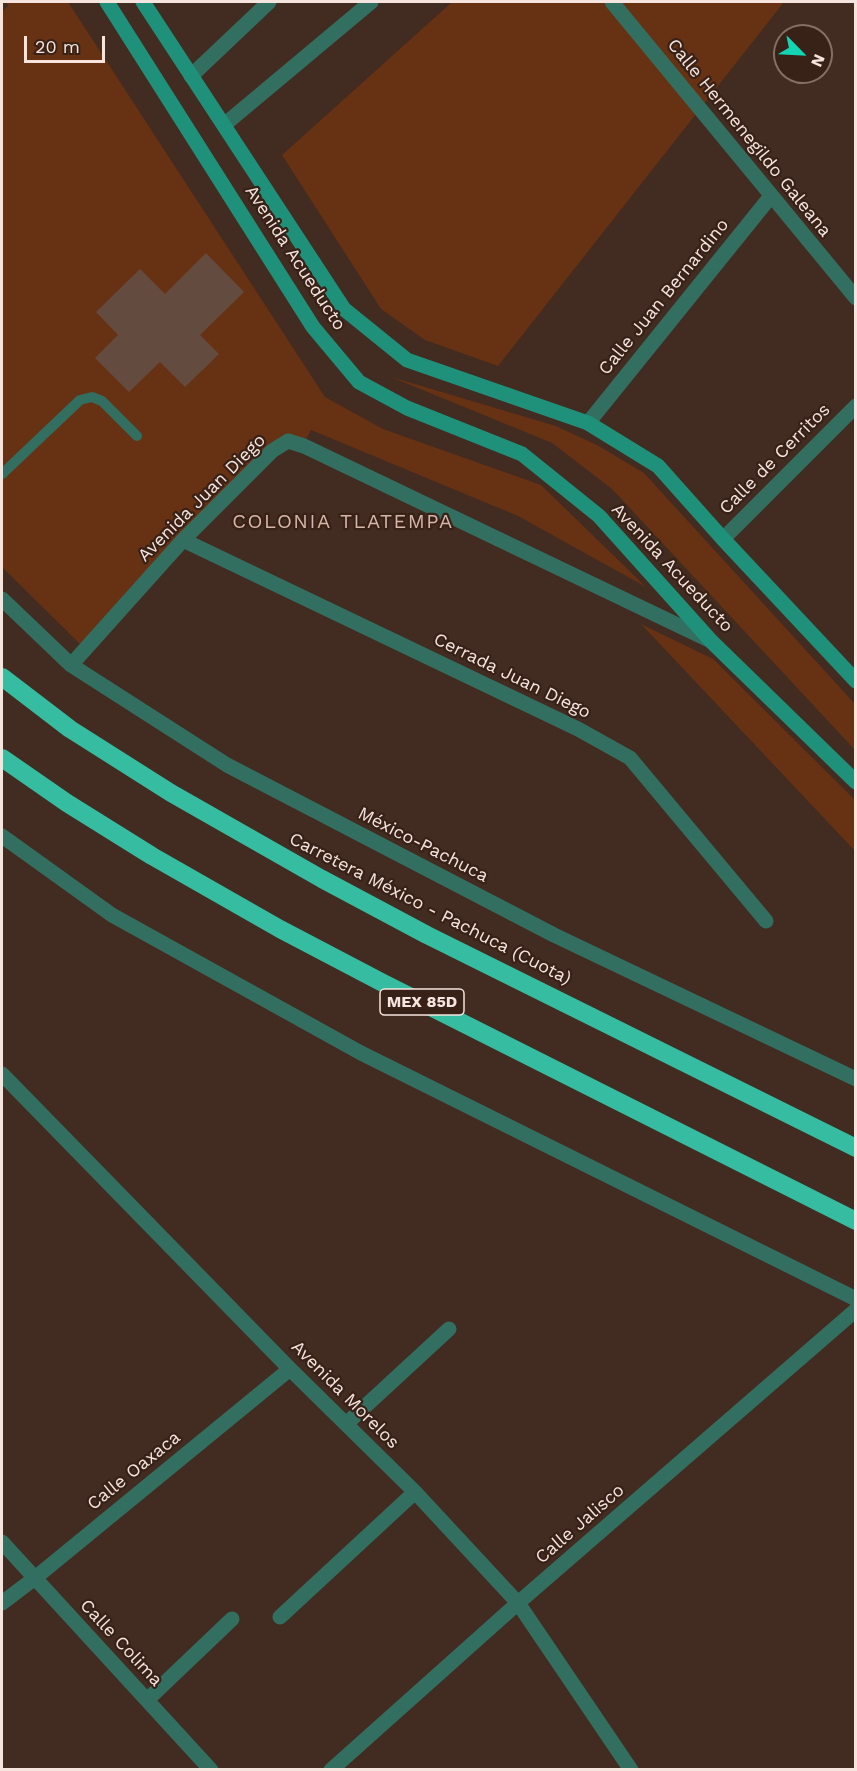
<!DOCTYPE html>
<meta charset="utf-8">
<style>
body{margin:0}
#map{position:relative;width:857px;height:1771px;overflow:hidden;background:#422b20;font-family:"Work Sans",sans-serif}
canvas{display:block}
.frame{position:absolute;inset:0;border:3px solid #f5e5de;pointer-events:none}
.north{position:absolute;left:773px;top:24px;width:60px;height:60px;box-sizing:border-box;background:#382116;border:2px solid #846f66;border-radius:50%;rotate:114deg;font-size:16px;font-weight:700;line-height:24px;text-align:center;color:#f5e5de}
.north::after{content:'';display:block;margin:auto;width:21px;height:27px;background:#12d5b4;clip-path:polygon(50% 0,100% 100%,50% 72%,0 100%)}
.scale{position:absolute;left:24px;top:36px;width:81px;height:27px;box-sizing:border-box;border:3px solid #f5e5de;border-top:0;padding-left:8px;font-size:18px;line-height:21px;white-space:nowrap;color:#f5e5de;-webkit-text-stroke:4px #382116;paint-order:stroke}
</style>
<div id="map">
<canvas width="857" height="1771"></canvas>
<div class="frame"></div>
<div class="north">N</div>
<div class="scale">20 m</div>
</div>
<script>
const g = document.querySelector('canvas').getContext('2d');
g.lineJoin = 'round';
function paint(path, color) {
  g.fillStyle = color;
  g.fill(path, 'evenodd');
}
function stroke(path, color, width, dash) {
  g.strokeStyle = color;
  g.lineWidth = width;
  g.lineCap = dash ? 'butt' : 'round';
  g.setLineDash(dash || []);
  g.stroke(path);
}
function write(font, color, halo, rows, align = 'center') {
  g.font = font + ' "Work Sans",sans-serif';
  g.lineWidth = 4.5;
  g.setLineDash([]);
  g.textBaseline = 'middle';
  g.strokeStyle = halo;
  g.fillStyle = color;
  for (const [text, x, y, turn = 0] of rows) {
    g.save();
    g.translate(x, y);
    g.rotate((+turn || 0) * Math.PI / 180);
    g.textAlign = isNaN(turn) ? turn : align;
    if (halo) g.strokeText(text, 0, 0);
    g.fillText(text, 0, 0);
    g.restore();
  }
}
paint(new Path2D(`
 M7,2H68L325,397L383,429L541,485L646,587L518,516L311,430L307,438L288,441L85,649L2,567V12L8,6Z
 M452,2H784L498,366L425,340L381,309L282,155Z
 M391,377L556,426L597,445L644,473L855,704V750L612,489L552,443Z
 M641,624L713,659L855,800V851Z`), '#673113');
paint(new Path2D(`
 M206,253L244,292L200,335L219,354L185,387L160,362L129,392L95,358L118,335L96,312L140,269L165,294Z`), '#644b3f');
stroke(new Path2D(`
 M2,474L80,400L92,397L102,401L137,436`), '#326f60', 10);
stroke(new Path2D(`
 M612,2L856,298
 M191,76L269,2
 M224,125L371,2
 M588,423L771,196
 M723,539L856,406
 M183,540L578,729L630,758L766,921
 M2,599L71,665L227,765L554,935L856,1079
 M71,665L183,540L272,451L288,441L304,446L711,641
 M2,836L112,915L361,1053L856,1299
 M2,1074L290,1369L415,1492L518,1603L631,1770
 M346,1424L449,1329
 M2,1542L211,1770
 M2,1603L35,1578L290,1369
 M280,1617L415,1492
 M147,1700L232,1619
 M331,1770L518,1603L856,1310`), '#326f60', 15);
stroke(new Path2D(`
 M107,2L313,327L359,382L407,408L522,454L599,516L712,642L856,782
 M143,2L344,309L407,360L588,423L658,466L723,539L856,681`), '#1f907a', 15);
stroke(new Path2D(`
 M2,677L70,729L171,793L322,879L427,935L856,1148
 M2,758L67,803L152,856L280,929L383,983L856,1221`), '#35bca1', 18);
for (const [x, y, w] of [
 [422,1002,84]
]) {
  const box = new Path2D();
  box.roundRect(x - w / 2, y - 13, w, 26, 4.5);
  g.fillStyle = '#382116';
  g.fill(box);
  stroke(box, '#f5e5de', 1.5);
}
write('bold 16px', '#f5e5de', null, [
 ["MEX 85D",422,1002]
]);
write('18px', '#f5e5de', '#382116', [
 ["Calle Hermenegildo Galeana",749,138,51],
 ["Avenida Acueducto",295,258,57],
 ["Calle Juan Bernardino",664,297,-51],
 ["Calle de Cerritos",775,459,-45],
 ["Avenida Juan Diego",202,498,-45],
 ["Avenida Acueducto",672,568,47],
 ["Cerrada Juan Diego",512,676,26],
 ["México-Pachuca",423,845,27],
 ["Carretera México - Pachuca (Cuota)",430,909,27],
 ["Avenida Morelos",345,1395,45],
 ["Calle Oaxaca",134,1471,-39],
 ["Calle Jalisco",580,1524,-41],
 ["Calle Colima",121,1643,47]
]);
g.letterSpacing = '1.5px';
write('20px', '#d5b7a9', '#382116', [
 ["COLONIA TLATEMPA",343,522]
]);
g.letterSpacing = '0px';
</script>
